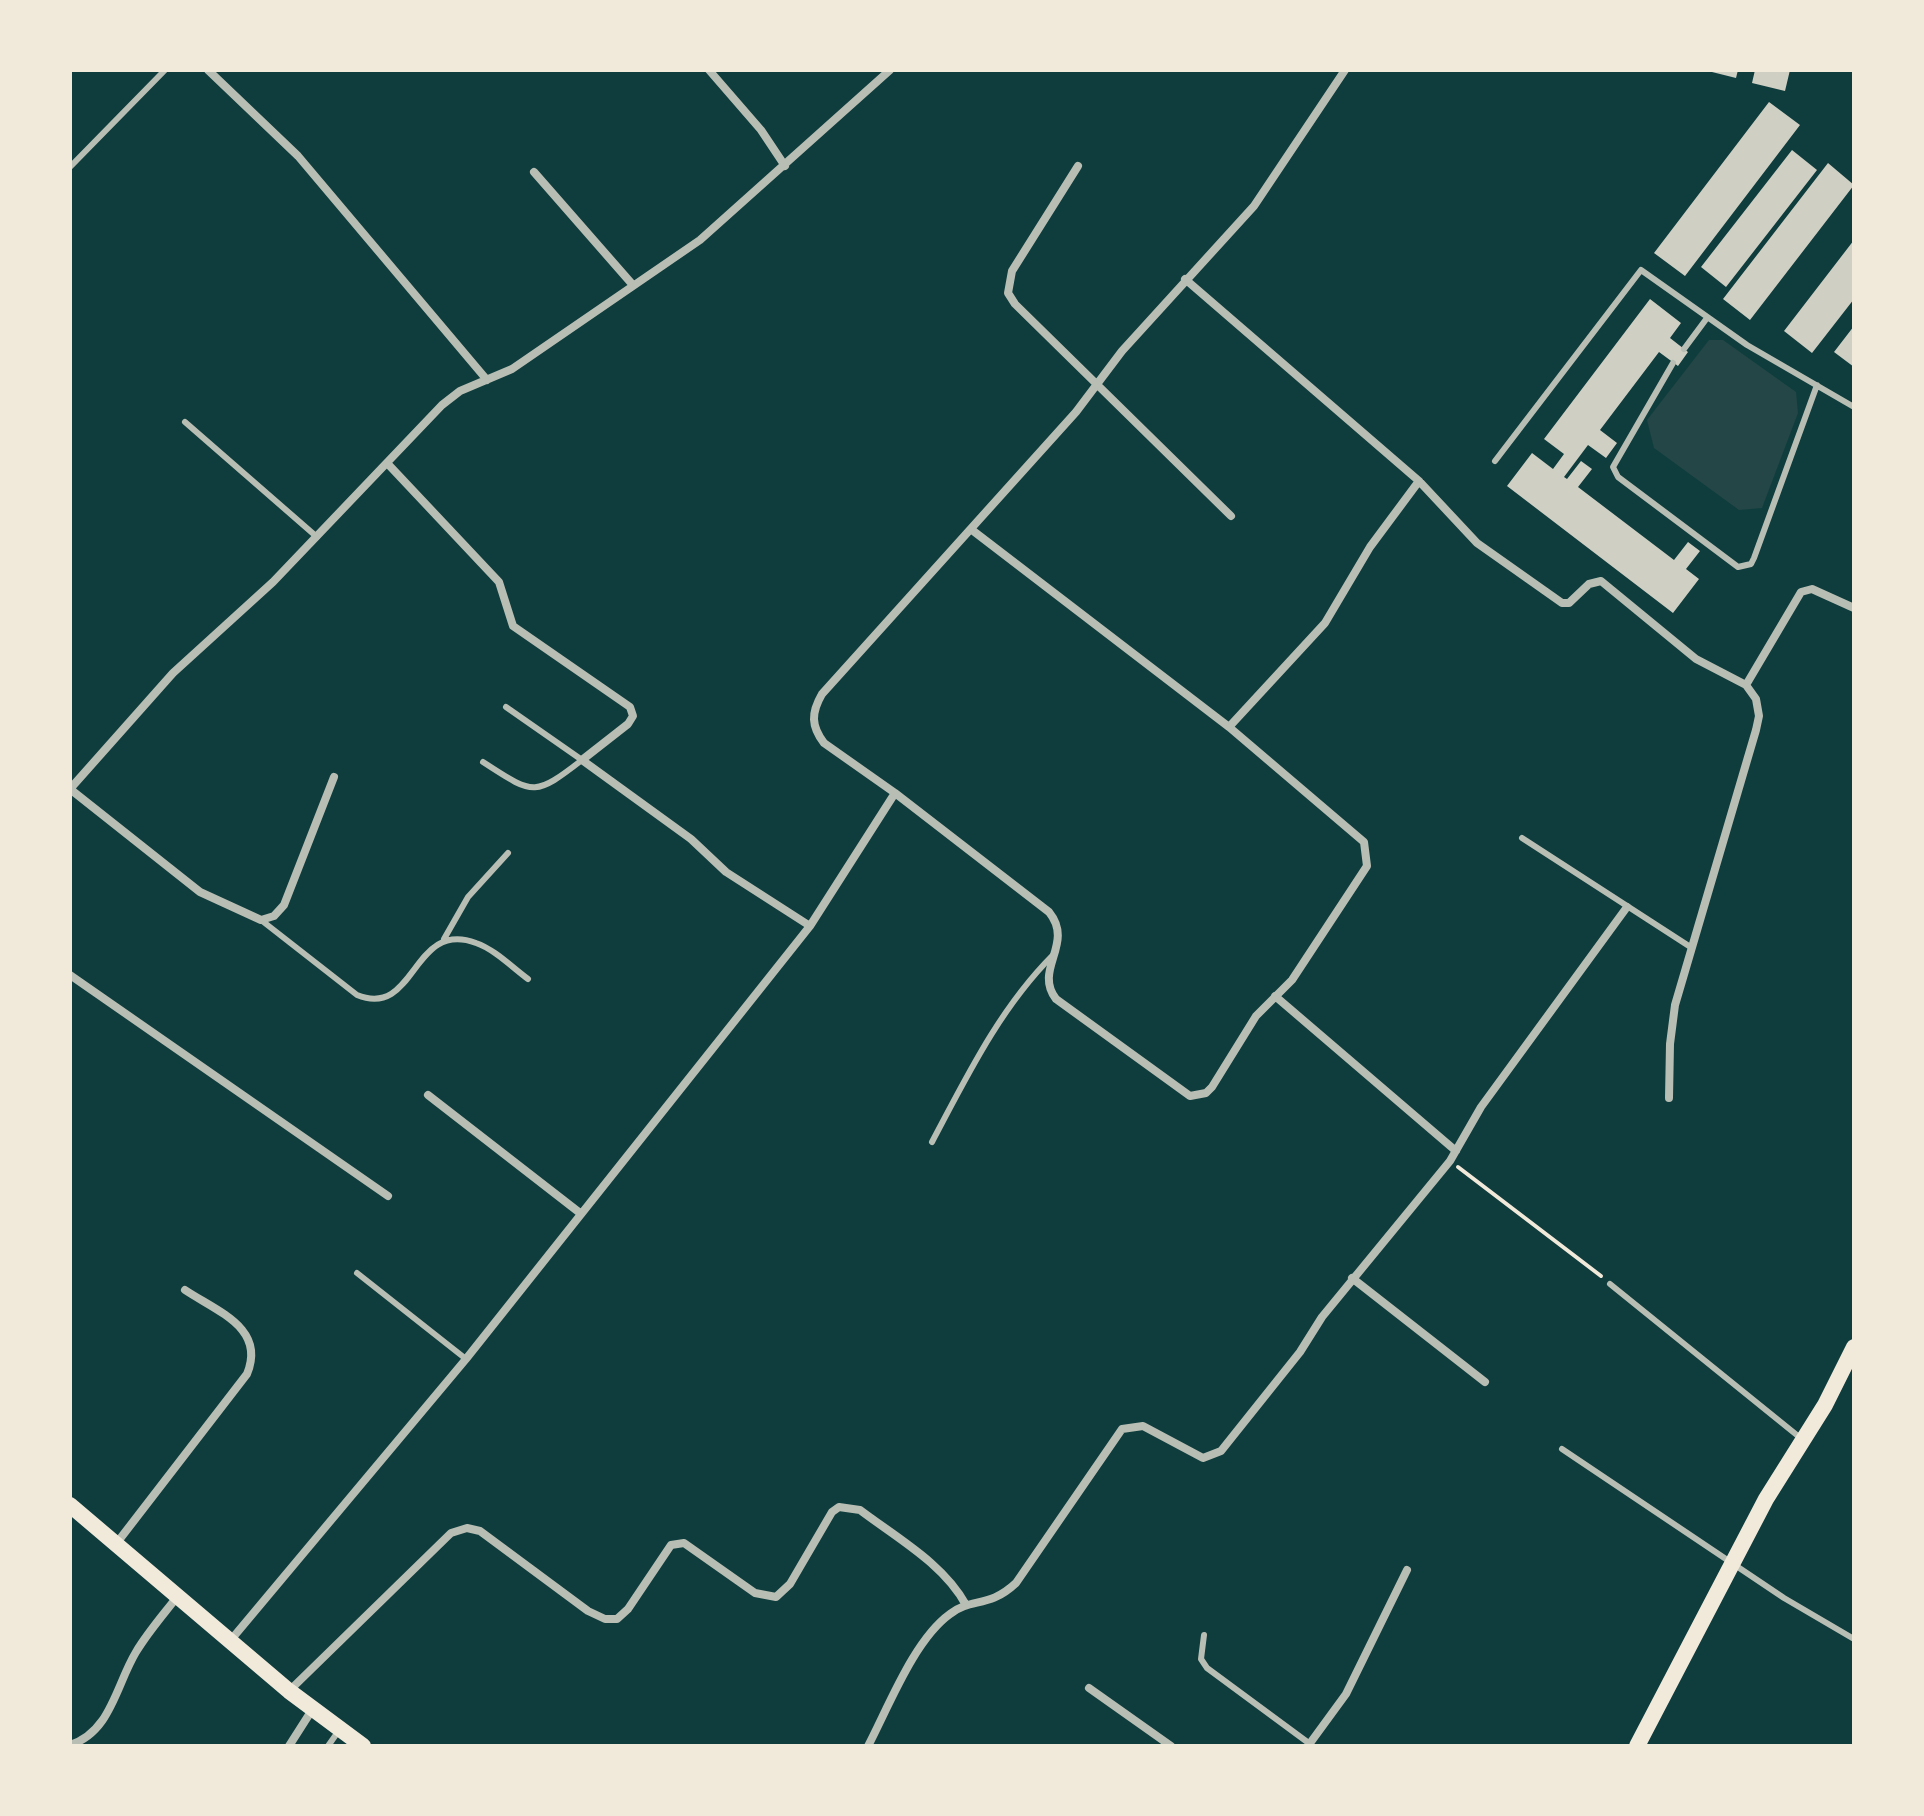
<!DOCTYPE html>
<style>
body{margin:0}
#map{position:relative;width:1924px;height:1816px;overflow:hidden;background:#0f3d3e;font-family:"Space Grotesk",sans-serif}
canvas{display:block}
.frame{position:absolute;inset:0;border:72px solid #f1e9da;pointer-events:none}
</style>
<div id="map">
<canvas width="1924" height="1816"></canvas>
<div class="frame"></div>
</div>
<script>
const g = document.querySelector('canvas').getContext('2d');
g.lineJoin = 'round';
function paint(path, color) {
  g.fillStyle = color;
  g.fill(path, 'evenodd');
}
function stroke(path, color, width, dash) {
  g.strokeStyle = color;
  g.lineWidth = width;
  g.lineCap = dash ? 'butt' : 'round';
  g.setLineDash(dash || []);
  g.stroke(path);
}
paint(new Path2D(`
 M1709,340H1723L1796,392L1798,413L1762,508L1739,510L1654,448L1647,420Z`), '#244646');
paint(new Path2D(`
 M1704,70H1738L1736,78Z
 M1755,70H1790L1785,91L1752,83Z
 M1769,102L1800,125L1685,276L1654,253Z
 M1792,150L1817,170L1726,287L1701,267Z
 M1828,163L1854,185L1750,320L1723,299Z
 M1854,240V299L1812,353L1784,331Z
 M1650,299L1681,323L1670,338L1688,352L1678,366L1659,352L1600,430L1617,443L1606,458L1588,445L1564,477L1567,479L1581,461L1592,469L1578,487L1674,560L1688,542L1700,551L1686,569L1699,579L1673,613L1507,486L1532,453L1553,469L1564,454L1544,439Z
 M1854,326V367L1834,352Z`), '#cfcfc3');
stroke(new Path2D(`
 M1458,1167L1601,1276`), '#f1e9da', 4);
stroke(new Path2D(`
 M70,167L165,70
 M1684,349L1707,318
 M1673,363L1613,467L1618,477L1738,567L1751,564L1754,558L1817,385
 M185,422L317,537
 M1495,461L1641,270L1747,345L1854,407
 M483,762C533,794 533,798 582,760L506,707
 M1522,838L1692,948
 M261,920L357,995C417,1019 411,919 476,943C494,949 513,968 528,979
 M444,939L468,897L508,853
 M932,1142C967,1076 1000,1008 1053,955
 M357,1273L466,1359
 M1610,1284L1803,1440
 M1562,1449L1784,1598L1854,1639
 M1204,1635L1201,1659L1207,1668L1310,1744
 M328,1746L340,1729`), '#b8beb3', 6);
stroke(new Path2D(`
 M208,70L298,156L487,380
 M709,70L761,130L785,166
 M1078,166L1012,271L1008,293L1015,304L1231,516
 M534,172L632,284
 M1185,279L1419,481L1477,543L1562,603H1569L1589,584L1601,581L1696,659L1746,685L1756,699L1759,716L1756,730L1675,1005L1670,1044L1669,1098
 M387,463L499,582L513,626L630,707L633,716L628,724L582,760L691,839L726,872L810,926
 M1746,685L1801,592L1812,589L1854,608
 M1229,727L1325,623L1370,547L1419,481
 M70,789L173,673L273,582L442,405L460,391L512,369L700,240L890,70
 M70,789L200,892L261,920L274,916L284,905L334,777
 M895,793L1049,912C1075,944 1033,969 1056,999L1190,1096L1206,1093L1212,1087L1256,1016L1292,980L1367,866L1364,842L1229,727L972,530
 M70,975L388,1196
 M1275,996L1456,1151
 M428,1095L580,1213
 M1352,1278L1485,1382
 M116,1544L247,1374C266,1328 218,1312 185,1290
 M230,1641L466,1359L810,926L895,793L824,743C811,726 811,713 822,694L1076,412L1122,351L1254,206L1345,70
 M1089,1688L1171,1746
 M289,1691L451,1533L467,1528L480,1531L588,1611L605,1619H617L628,1609L671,1545L684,1543L755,1593L776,1597L790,1584L832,1512L839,1507L860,1510C897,1538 944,1564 966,1605
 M70,1745C111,1732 116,1685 136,1652C148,1632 163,1615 177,1597
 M289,1746L312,1710
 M868,1746C889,1706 914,1640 950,1614C972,1597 988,1609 1016,1583L1122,1429L1143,1426L1203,1458L1221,1451L1300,1352L1322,1317L1450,1161L1481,1107L1627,907
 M1308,1746L1346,1694L1407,1570`), '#b8beb3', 8);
stroke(new Path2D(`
 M70,1505L289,1691L363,1746
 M1637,1746L1766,1499L1825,1405L1854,1347`), '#f1e9da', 16);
</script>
